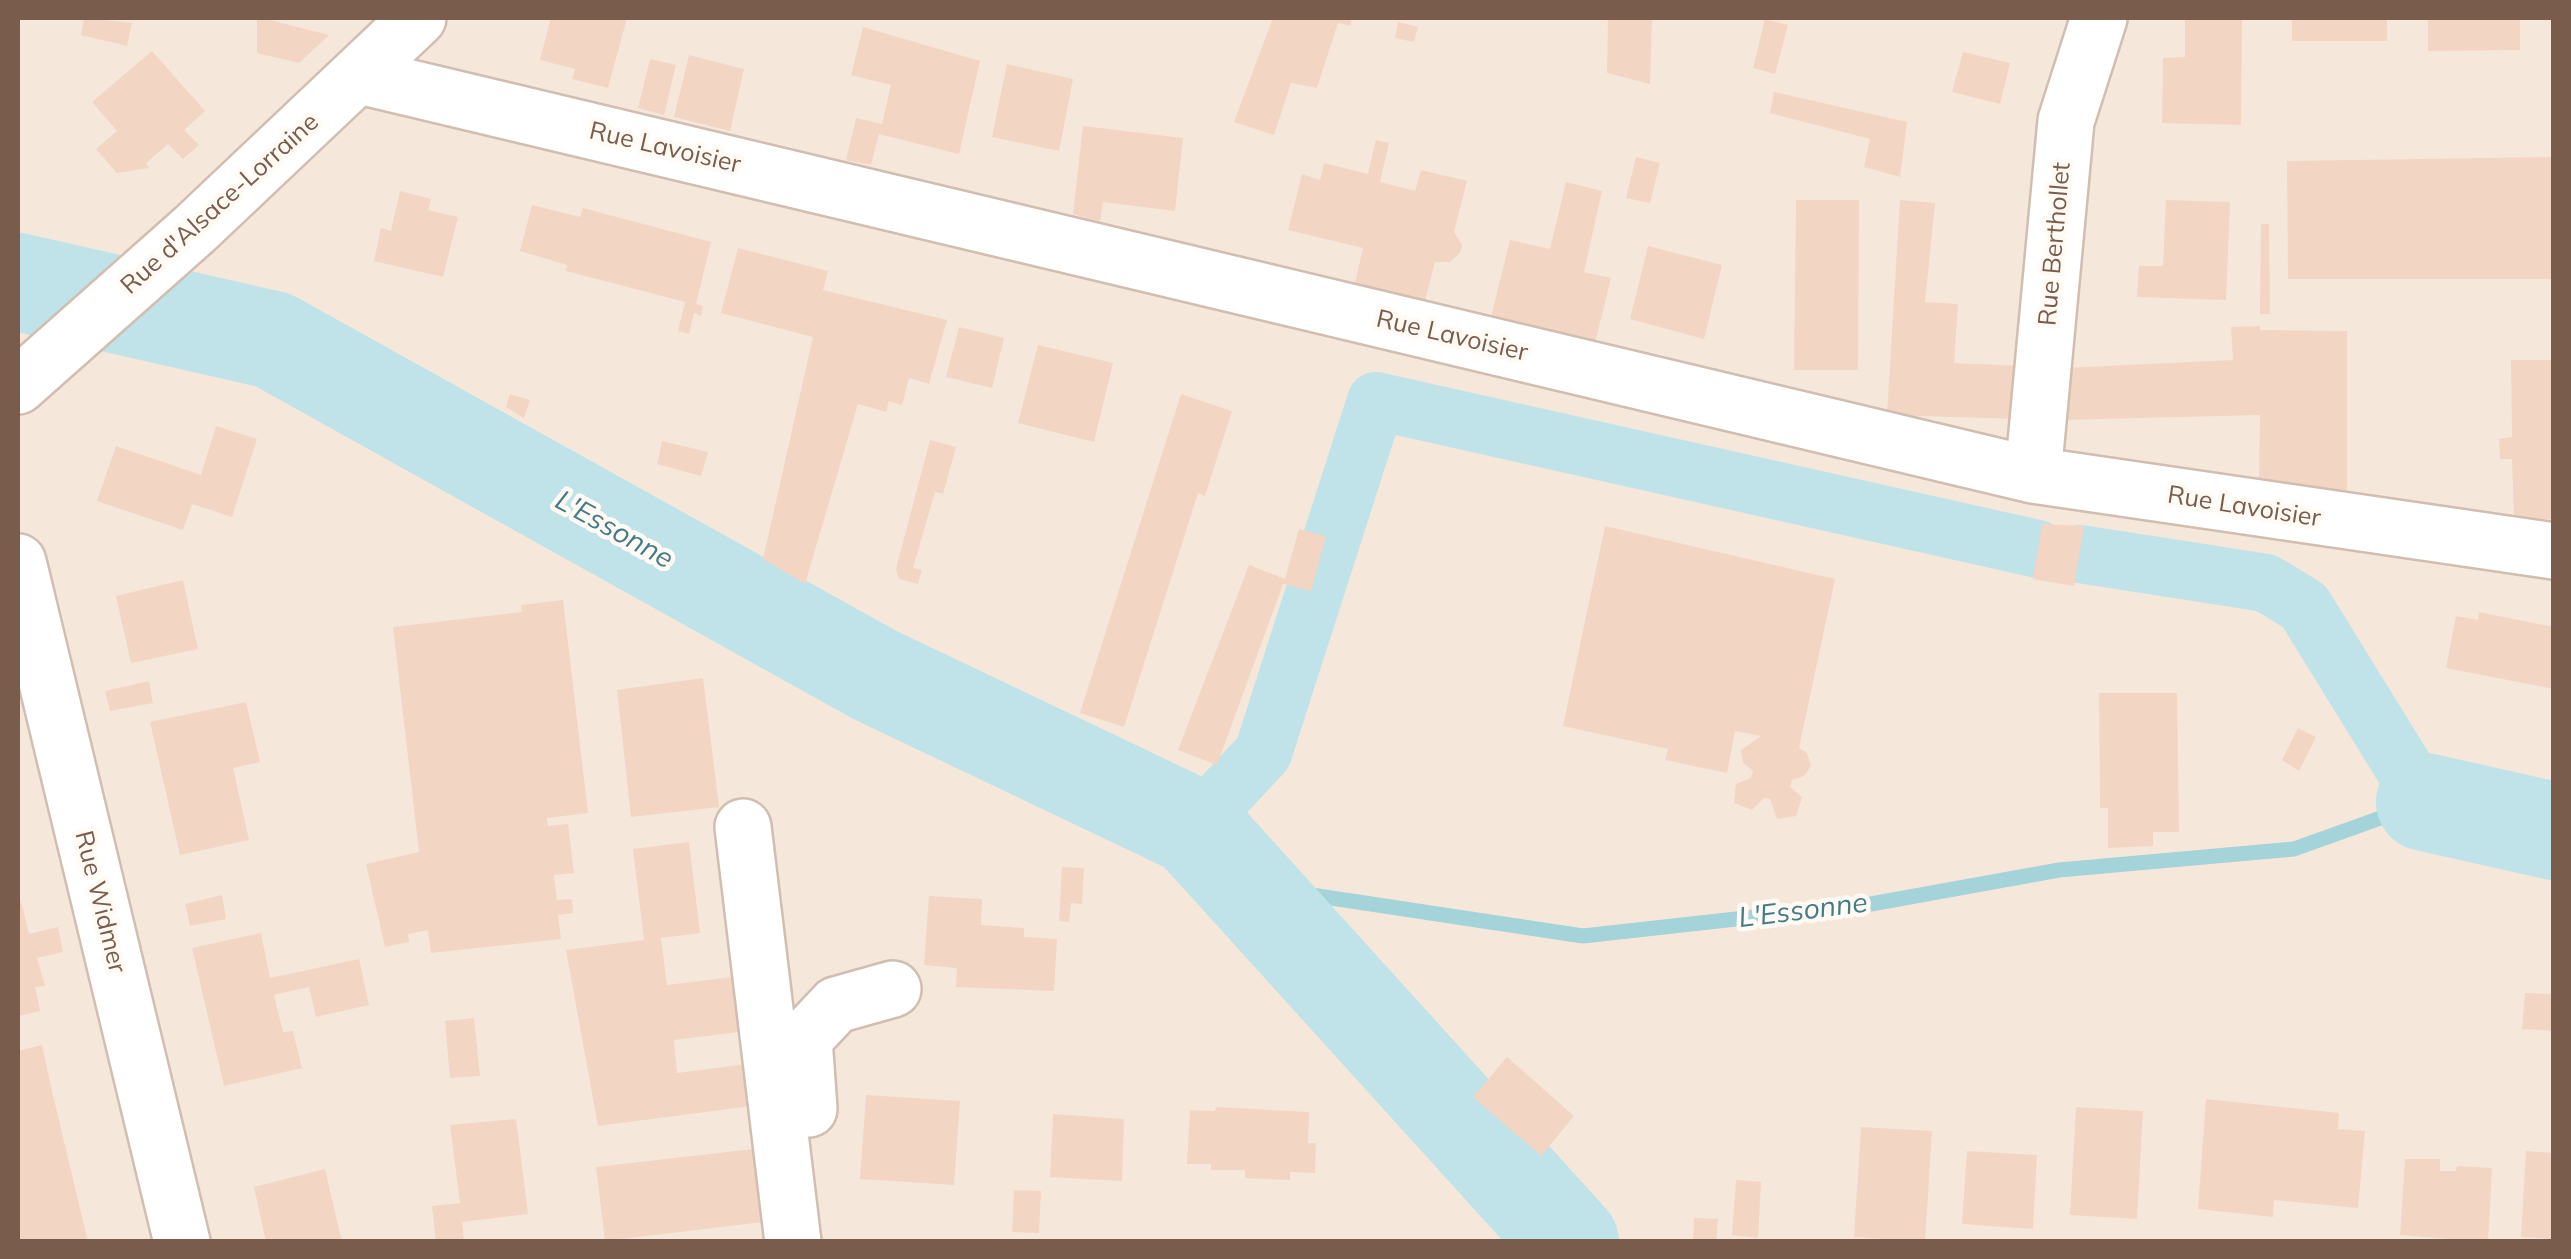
<!DOCTYPE html>
<style>
body{margin:0}
#map{position:relative;width:2571px;height:1259px;overflow:hidden;background:#fdf6ec;font-family:Mulish,sans-serif}
canvas{display:block}
.frame{position:absolute;inset:0;border:20px solid #7a5c4d;pointer-events:none}
</style>
<div id="map">
<canvas width="2571" height="1259"></canvas>
<div class="frame"></div>
</div>
<script>
const g = document.querySelector('canvas').getContext('2d');
g.lineJoin = 'round';
function paint(path, color) {
  g.fillStyle = color;
  g.fill(path, 'evenodd');
}
function stroke(path, color, width, dash) {
  g.strokeStyle = color;
  g.lineWidth = width;
  g.lineCap = dash ? 'butt' : 'round';
  g.setLineDash(dash || []);
  g.stroke(path);
}
function write(font, color, halo, rows, align = 'center') {
  g.font = font + ' Mulish,sans-serif';
  g.lineWidth = 9;
  g.setLineDash([]);
  g.textBaseline = 'middle';
  g.strokeStyle = halo;
  g.fillStyle = color;
  for (const [text, x, y, turn = 0] of rows) {
    g.save();
    g.translate(x, y);
    g.rotate((+turn || 0) * Math.PI / 180);
    g.textAlign = isNaN(turn) ? turn : align;
    if (halo) g.strokeText(text, 0, 0);
    g.fillText(text, 0, 0);
    g.restore();
  }
}
paint(new Path2D(`
 M18,18H2553V1241H18Z`), '#f5e8da');
stroke(new Path2D(`
 M1194,827L1285,891L1583,936L1871,904L2059,870L2294,849L2425,802`), '#a5d3da', 15);
stroke(new Path2D(`
 M2080,554L2266,583L2304,606L2425,802
 M1194,827L1263,753L1376,401L2038,549`), '#bfe3e8', 58);
stroke(new Path2D(`
 M18,282L273,340L875,675L1194,827L1570,1242
 M2425,802L2554,831`), '#bfe3e8', 98);
paint(new Path2D(`
 M84,18L132,23L127,46L81,35Z
 M257,18H262L329,35L299,63L257,53Z
 M551,18H627L608,88L572,79L575,69L540,60Z
 M1273,18H1352L1350,26L1338,23L1317,88L1291,83L1274,135L1234,122Z
 M1608,18H1652L1650,84L1607,73Z
 M2185,18H2242L2241,125L2162,123L2163,58L2185,57Z
 M2292,18H2387V41H2292Z
 M2428,18H2520V50L2428,51Z
 M1765,19L1788,25L1775,74L1753,68Z
 M1398,22L1418,27L1414,42L1395,38Z
 M863,27L980,61L959,154L879,134L871,165L846,160L856,118L882,124L891,85L851,75Z
 M152,51L205,111L184,130L199,145L183,159L168,144L146,163L149,168L117,173L96,149L117,131L92,102Z
 M1963,52L2010,63L2000,104L1952,92Z
 M689,55L744,69L730,131L674,117Z
 M650,59L676,65L664,115L638,108Z
 M1007,64L1073,79L1059,151L992,137Z
 M1774,92L1907,122L1900,177L1864,167L1870,139L1770,113Z
 M1083,126L1183,138L1175,211L1103,202L1100,222L1073,214Z
 M1376,140L1389,143L1380,182L1415,191L1421,170L1467,181L1454,232L1462,245L1460,253L1450,262H1435L1425,301L1355,283L1363,248L1288,230L1302,174L1320,180L1324,163L1368,174Z
 M1636,157L1660,163L1650,203L1626,198Z
 M2552,157L2554,279H2288L2287,161Z
 M1566,182L1602,191L1584,272L1611,278L1595,343L1491,317L1510,240L1550,249Z
 M400,191L431,199L428,210L458,217L443,277L374,261L381,228L391,231Z
 M1796,200H1859L1858,370H1794Z
 M1900,200L1935,203L1925,302L1958,304L1954,363L2021,366L2019,419L1887,415Z
 M2166,200L2230,202L2226,300L2137,297L2139,266H2163Z
 M532,205L580,217L583,208L711,242L696,304L703,306L701,316L694,313L689,334L678,331L685,302L566,271L567,265L520,251Z
 M2261,224H2269L2270,314H2260Z
 M1648,246L1722,265L1704,339L1630,319Z
 M738,248L828,271L823,290L947,320L929,384L909,378L902,405L889,401L886,412L858,404L805,584L763,559L813,337L721,313Z
 M2260,326V330L2347,331V494L2259,481L2260,415L2061,420L2064,368L2233,360L2231,327Z
 M959,327L1004,338L992,388L946,377Z
 M1038,345L1113,363L1094,442L1018,423Z
 M2511,360H2554V519L2514,518L2512,459H2500L2499,439L2512,437Z
 M510,394L530,400L524,418L506,407Z
 M1181,394L1232,411L1205,496L1198,493L1124,727L1080,713Z
 M216,426L257,439L232,517L192,504L183,530L97,501L116,446L201,475Z
 M930,440L956,447L943,494L935,492L913,568L922,570L918,584L899,579L896,569Z
 M662,441L708,452L701,476L657,464Z
 M2042,524L2084,526L2074,586L2033,579Z
 M1605,526L1835,579L1799,748L1807,753L1811,766L1804,776L1792,780L1790,787L1802,797L1796,816L1777,819L1770,799L1764,798L1752,810L1734,803L1736,784L1751,778L1753,771L1743,763L1741,750L1761,736L1735,731L1727,773L1665,760L1668,749L1563,726Z
 M1299,529L1326,536L1311,591L1283,584L1217,765L1178,750L1249,565L1285,579Z
 M183,580L198,649L131,663L116,596Z
 M563,600L588,813L547,818L548,826L568,824L574,873L554,875L557,900L572,899L573,913L558,915L561,939L431,953L428,930L408,934L409,942L385,947L366,864L419,852L393,627L522,612L521,605Z
 M2479,612L2554,627V689L2446,668L2456,616L2478,620Z
 M703,678L719,807L631,817L617,690Z
 M149,681L153,703L110,711L105,691Z
 M2099,693H2177L2179,832H2153V846L2108,848V808H2100Z
 M246,702L260,762L233,768L249,840L180,855L150,722Z
 M2298,728L2316,737L2299,771L2282,760Z
 M689,842L700,933L661,938L667,985L741,976L747,1031L674,1040L677,1073L755,1063L759,1105L598,1126L566,950L644,940L633,849Z
 M1062,867L1084,868L1082,904L1071,903L1069,922L1059,921Z
 M18,890L29,934L58,927L63,952L37,958L45,986L35,987L40,1011L18,1016Z
 M222,895L226,919L190,926L185,904Z
 M929,896L982,899L981,925L1024,928V937L1057,939L1054,991L956,987L957,968L924,965Z
 M261,933L270,978L359,959L369,1005L316,1017L309,987L274,995L283,1032L293,1031L302,1068L224,1086L192,948Z
 M2525,993L2554,994V1031L2522,1029Z
 M474,1018L480,1076L450,1078L445,1021Z
 M42,1045L52,1091L88,1242H21L18,1228V1051Z
 M1507,1057L1574,1116L1541,1156L1473,1097Z
 M866,1095L960,1101L954,1185L860,1179Z
 M2206,1099L2339,1113L2338,1129L2365,1131L2358,1208L2274,1200L2273,1217L2198,1209Z
 M1216,1107L1309,1112L1308,1143H1316L1315,1173L1290,1172V1180L1245,1178V1170H1211V1164H1187L1190,1110L1215,1111Z
 M2076,1107L2143,1111L2137,1219L2070,1215Z
 M1053,1114L1124,1119L1122,1181L1050,1177Z
 M516,1119L528,1214L462,1222L464,1242H436L432,1206L460,1203L450,1125Z
 M1861,1127L1932,1131L1925,1242L1854,1237Z
 M762,1148L771,1221L605,1241L596,1167Z
 M1967,1151L2037,1155L2033,1229L1962,1224Z
 M2526,1151L2554,1153V1239L2521,1237Z
 M2405,1159H2440V1171H2456L2457,1166L2492,1168L2488,1242L2400,1235Z
 M325,1169L342,1242H266L254,1187Z
 M1736,1180L1761,1182L1758,1238L1732,1235Z
 M1014,1190L1041,1191L1039,1233L1012,1232Z
 M1694,1218L1718,1219L1716,1242H1693Z`), '#f3d5c3');
const minor = new Path2D(`
 M360,76L2033,475L2554,551
 M18,386L195,229L418,18
 M2033,475L2066,121L2099,18
 M18,562L182,1242
 M743,827L793,1242
 M809,1109L804,1039L836,1005L893,989`);
stroke(minor, '#d1beb0', 60);
stroke(minor, '#fff', 55);
write('25px', '#7a5c4d', '#fffaf3', [
 ["Rue Lavoisier",665,148,13],
 ["Rue d'Alsace-Lorraine",220,204,-42],
 ["Rue Berthollet",2055,244,-85],
 ["Rue Lavoisier",1452,336,13],
 ["Rue Lavoisier",2244,507,9],
 ["Rue Widmer",100,902,76]
]);
write('italic 28px', '#437c86', '#fffaf3', [
 ["L'Essonne",614,530,29],
 ["L'Essonne",1803,911,-7]
]);
</script>
